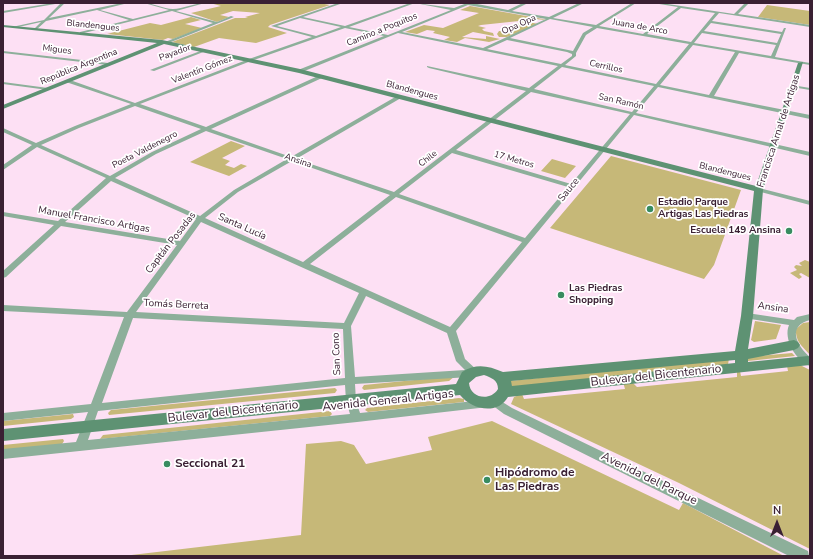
<!DOCTYPE html>
<meta charset="utf-8">
<style>
body{margin:0}
#map{position:relative;width:813px;height:559px;overflow:hidden;background:#fde0f4;font-family:"Nunito Sans",sans-serif}
canvas{display:block}
.frame{position:absolute;inset:0;border:4px solid #3a2033;pointer-events:none}
.north{position:absolute;left:757px;top:503px;width:40px;height:40px;-webkit-text-stroke:3px #fff;paint-order:stroke;rotate:0deg;font-size:11px;font-weight:700;line-height:16px;text-align:center;color:#3a2033}
.north::after{content:'';display:block;margin:auto;width:14px;height:18px;background:#3a2033;clip-path:polygon(50% 0,100% 100%,50% 72%,0 100%)}
</style>
<div id="map">
<canvas width="813" height="559"></canvas>
<div class="frame"></div>
<div class="north">N</div>
</div>
<script>
const g = document.querySelector('canvas').getContext('2d');
g.lineJoin = 'round';
function paint(path, color) {
  g.fillStyle = color;
  g.fill(path, 'evenodd');
}
function stroke(path, color, width, dash) {
  g.strokeStyle = color;
  g.lineWidth = width;
  g.lineCap = dash ? 'butt' : 'round';
  g.setLineDash(dash || []);
  g.stroke(path);
}
function write(font, color, halo, rows, align = 'center') {
  g.font = font + ' "Nunito Sans",sans-serif';
  g.lineWidth = 3.5;
  g.setLineDash([]);
  g.textBaseline = 'middle';
  g.strokeStyle = halo;
  g.fillStyle = color;
  for (const [text, x, y, turn = 0] of rows) {
    g.save();
    g.translate(x, y);
    g.rotate((+turn || 0) * Math.PI / 180);
    g.textAlign = isNaN(turn) ? turn : align;
    if (halo) g.strokeText(text, 0, 0);
    g.fillText(text, 0, 0);
    g.restore();
  }
}
paint(new Path2D(`
 M210,3H319L330,5L270,25L268,27L287,33L256,43L219,38L194,47L172,42L235,18H248L245,17L260,13L233,11L220,15L229,17L217,22L191,13L221,6Z
 M767,5L810,11V25L758,17Z
 M470,6L543,19L546,20L535,19L529,22L538,24L507,37H499L497,34L499,31H510L516,28L510,26L523,22L519,21L481,25L478,26L486,28L482,29L484,31L493,33L494,36L473,32L462,37L486,39V36L500,39L489,42L465,38L457,42L444,40L450,37L433,33L435,31L427,30L417,34L405,32L424,25L443,28L479,13L460,10Z
 M191,17L201,20L185,24L202,28L173,39L168,38L163,40L107,34L150,23L161,25Z
 M231,141L245,146L222,158L230,161L225,165L234,168L241,164L247,166L229,176L190,162Z
 M611,156L741,190L714,265L704,279L550,228Z
 M552,159L576,166L565,178L541,171Z
 M805,260L810,262V278L801,273L799,274L802,277L799,279L790,273L797,270L794,267L796,265L802,266L799,263Z
 M755,321L781,325L776,339L754,342L751,340Z
 M810,322V355C802,346 795,341 796,329L803,323Z
 M792,353L795,356L748,361L747,357Z
 M729,358L728,365L512,387L510,381Z
 M800,365L810,370V549L679,483L511,404L514,397L522,394L524,399L625,389L623,382L631,381L637,387L737,377V371H740L741,376L788,371L787,366Z
 M455,376L449,381L364,390L362,388L364,385Z
 M335,388L337,390L335,393L109,415L108,413L111,410Z
 M459,398L464,399V402L368,412L365,410L367,408Z
 M330,411L332,414L330,416L100,439L103,435Z
 M73,414L74,417L71,419L3,426V421Z
 M492,421L679,510L683,503L784,556H123L301,535L306,444L341,441L354,445L366,464L432,450L428,437Z
 M63,439L64,441L62,444L3,450V445Z`), '#c6b878');
paint(new Path2D(`
 M53,3H61L3,13V11Z
 M61,3H65L49,18L122,3H128L100,10L133,19L169,10L144,3C154,3 163,9 173,9C183,9 194,3 205,3L176,11L217,22L231,16L234,17L166,44L165,42L213,23L172,11L80,34V32L129,20L97,10L46,21L36,30L34,29L41,22L14,28L12,27L44,20Z
 M338,3H343L303,17L345,26L410,3H415L349,27L388,35L451,10L415,3L454,8L467,3H472L508,10L523,3H528L512,11L549,17L579,3H584L553,18L596,25L632,3H636L599,26L643,34L678,7L653,3H661L734,14L745,3H749L738,14L810,25V27L719,13L712,21L782,32L784,28H786L775,57L810,63V65L739,53L714,96L810,115V119L658,87L636,113L810,152V156L634,115L456,331L465,359L478,371L476,374L470,377L355,384L356,401L360,413L484,400L488,401L489,404L488,407L357,422L3,459V449L76,442L88,412L3,421V413L91,404L124,317L3,311V305L127,312L177,245L61,226L6,277L3,278V271L54,225L3,216V212L58,221L106,178L37,147L3,170V165L32,145L3,132V128L36,143L75,126L131,104L66,82V80H70L135,103L249,59L312,37L271,26ZM468,5L546,19L483,48L402,32ZM681,8L715,13L691,42L647,34ZM300,18L341,27L316,36L277,26ZM550,19L593,27L583,33L573,51L510,38ZM711,23L781,34L777,43L704,31ZM345,28L384,36L298,70V72H302L398,33L558,66L529,88L427,66V67L429,68L526,91L394,192L296,159L401,98V96H397L291,157L211,129L322,78V76H318L206,127L140,104L251,61ZM597,28L689,44L656,84L565,65L576,56V53L586,35ZM702,33L776,45L771,56L694,43ZM507,40L567,52L572,54V56L561,64L487,49ZM693,45L735,52L709,95L660,85ZM562,67L654,86L632,112L534,89ZM531,92L630,114L571,184L456,150ZM135,106L201,129L152,152L110,176L41,145L79,128ZM206,131L287,159L234,190L200,216L115,178L156,154ZM452,153L568,187L525,238L399,194ZM292,161L390,195L303,262L205,218L238,192ZM111,181L196,219L180,241L65,222ZM396,197L522,242L450,327L310,264ZM201,222L359,293L344,323L136,312ZM366,296L447,333L456,361L465,370L355,377L351,326ZM133,318L343,329L345,378L102,403ZM345,385L346,401L350,414L88,440L98,411Z
 M203,50L206,51L154,71L150,70Z
 M3,51L108,63L110,64L108,65L3,53Z
 M3,82L48,88L50,89L48,90L3,84Z
 M792,85L810,88V90L792,87Z
 M759,188L810,201V205L757,191V189Z
 M747,313L794,320L797,317L810,314V320C787,326 796,345 810,357V366C796,361 783,339 789,325L744,318L743,316L744,314Z
 M496,398L512,408L808,551L809,556H789L504,414L492,405L491,402L492,399Z`), '#8daf9a');
paint(new Path2D(`
 M3,25L162,40L300,69L756,186L798,63L803,62L763,190L753,316L748,349L794,340L798,342L800,345L798,348L794,350L748,359V362L808,356L810,357V365L508,397C497,416 471,409 460,395L3,441V429L456,384L462,372C477,363 488,366 503,372L735,351L741,316L754,191L299,73L164,44L3,109V105L157,43L3,27ZM735,360V363L512,386L511,381ZM484,375C492,378 498,380 498,389C490,402 470,398 469,383L476,377Z`), '#5e9273');
for (const [x, y, r, color] of [
 [650,209,4,"#388c60"],
 [789,231,4,"#388c60"],
 [561,295,4,"#388c60"],
 [167,464,4,"#388c60"],
 [487,480,4,"#388c60"]
]) {
  const dot = new Path2D();
  dot.arc(x, y, r, 0, 2 * Math.PI);
  g.fillStyle = color;
  g.fill(dot);
  stroke(dot, '#fff', 1.5);
}
write('9px', '#3a2033', '#fff', [
 ["Opa Opa",519,25,-24],
 ["Blandengues",93,26,6],
 ["Juana de Arco",640,27,10],
 ["Camino a Poquitos",382,30,-22],
 ["Migues",57,50,7],
 ["Payador",175,53,-20],
 ["República Argentina",79,67,-22],
 ["Cerrillos",606,67,12],
 ["Valentín Gómez",202,70,-21],
 ["Blandengues",412,91,15],
 ["San Ramón",621,102,13],
 ["Poeta Valdenegro",145,150,-27],
 ["Chile",428,159,-38],
 ["17 Metros",514,160,16],
 ["Ansina",298,161,19],
 ["Blandengues",725,172,14]
]);
write('10px', '#3a2033', '#fff', [
 ["Francisca Arnal de Artigas",779,131,-72],
 ["Sauce",569,190,-51],
 ["Manuel Francisco Artigas",94,220,10],
 ["Santa Lucía",242,227,24],
 ["Capitán Posadas",171,243,-52],
 ["Tomás Berreta",176,305,3],
 ["Ansina",773,308,8],
 ["San Cono",337,354,-92]
]);
write('bold 10px', '#3a2033', '#fff', [
 ["Estadio Parque",658,203],
 ["Artigas Las Piedras",658,215],
 ["Escuela 149 Ansina",781,231,"right"],
 ["Las Piedras",569,289],
 ["Shopping",569,301]
], 'left');
write('12px', '#3a2033', '#fff', [
 ["Bulevar del Bicentenario",656,376,-6],
 ["Avenida General Artigas",388,401,-6],
 ["Bulevar del Bicentenario",233,412,-6],
 ["Avenida del Parque",649,479,26]
]);
write('bold 12px', '#3a2033', '#fff', [
 ["Seccional 21",175,464],
 ["Hipódromo de",495,473],
 ["Las Piedras",495,487]
], 'left');
</script>
